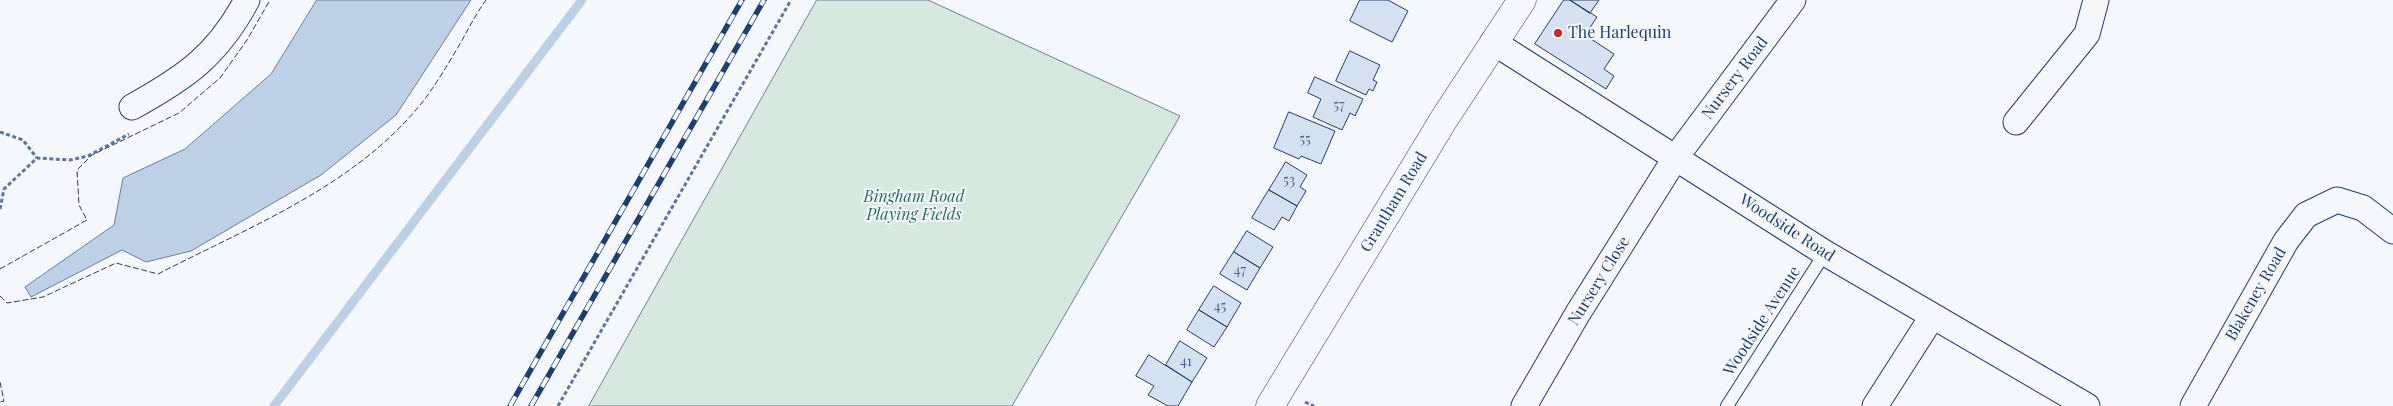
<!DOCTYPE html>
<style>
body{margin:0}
canvas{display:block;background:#f4f7fb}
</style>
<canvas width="2393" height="406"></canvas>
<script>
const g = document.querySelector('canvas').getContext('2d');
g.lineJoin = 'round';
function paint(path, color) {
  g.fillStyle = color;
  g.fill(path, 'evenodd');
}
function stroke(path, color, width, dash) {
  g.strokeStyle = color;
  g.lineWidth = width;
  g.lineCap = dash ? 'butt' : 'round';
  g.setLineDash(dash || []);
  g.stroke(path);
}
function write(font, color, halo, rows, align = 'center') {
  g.font = font + ' "Playfair Display",serif';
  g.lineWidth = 4;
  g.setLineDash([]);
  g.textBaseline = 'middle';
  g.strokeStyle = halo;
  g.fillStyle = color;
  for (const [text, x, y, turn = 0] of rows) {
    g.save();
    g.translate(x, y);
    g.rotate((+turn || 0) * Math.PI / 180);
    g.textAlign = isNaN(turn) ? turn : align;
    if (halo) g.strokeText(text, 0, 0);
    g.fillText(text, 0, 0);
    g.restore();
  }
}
const green = new Path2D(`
 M817,0H928L1180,116L1012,406H589Z`);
paint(green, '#d7e8df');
stroke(green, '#687fa3', 1);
const water = new Path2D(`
 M317,0H471L396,115L321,175L191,251L146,262L122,250L31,297L25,287L114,225L123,178L185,149L271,74Z`);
paint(water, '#bed0e5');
stroke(water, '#687fa3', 1);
stroke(new Path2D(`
 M274,406L582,0`), '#bed0e5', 9);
const building = new Path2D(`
 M1360,0H1388L1408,11L1392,42L1350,21Z
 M1564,0H1570L1597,17L1585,35L1614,54L1604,69L1614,76L1606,89L1535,44Z
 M1570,0H1599L1590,13Z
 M1350,51L1380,65L1373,80L1377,82L1373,91L1369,89L1366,95L1336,81Z
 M1315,77L1363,99L1355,116L1350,113L1342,130L1313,117L1321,99L1308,93Z
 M1289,112L1335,131L1321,164L1301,156L1299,159L1274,148Z
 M1286,162L1307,175L1300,187L1306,191L1297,206L1269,190Z
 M1269,190L1297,206L1289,221L1282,217L1274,230L1252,218Z
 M1247,231L1273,247L1260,268L1234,252Z
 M1234,252L1260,268L1247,290L1220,274Z
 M1214,286L1241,303L1227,327L1199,310Z
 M1199,310L1227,327L1214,347L1187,330Z
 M1180,341L1207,358L1192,382L1166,365Z
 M1149,355L1192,382L1178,406H1168L1148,395L1154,386L1136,376Z`);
paint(building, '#d5e0f0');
stroke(building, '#1d3f73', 1);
const lane = new Path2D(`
 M1727,406L1825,253`);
const street = new Path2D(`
 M1493,42L1825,253L2087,406
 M132,107C186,77 217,56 247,0
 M2016,122L2087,34L2096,0
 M1524,406L1578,313L1676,157L1793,0
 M1875,406L1932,317
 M2193,406L2286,241L2306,215L2337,200L2363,208L2393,231`);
const highway = new Path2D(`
 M1270,406L1444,119L1522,0`);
stroke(lane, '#1d3f73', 14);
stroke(street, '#1d3f73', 27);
stroke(highway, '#1d3f73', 29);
stroke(new Path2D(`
 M0,132L23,140L37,158
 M0,209L4,189L37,158L70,160L88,156L129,134
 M1305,402L1314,406
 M558,406L791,0`), '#5e769c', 3, [4, 2.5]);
stroke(lane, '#f4f7fb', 12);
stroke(street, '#f4f7fb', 25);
stroke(highway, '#f4f7fb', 28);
const rail = new Path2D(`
 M510,406L742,0
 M531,406L764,0`);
stroke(rail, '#1d3f73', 5.5);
stroke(rail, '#f4f7fb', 4, [11]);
stroke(new Path2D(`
 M0,269L87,220L79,205L77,170L92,155L179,113L220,78L247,40L270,0
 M0,296L7,303L43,297L116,263L158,274C247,228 348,189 415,111C431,93 445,69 457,49C467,32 475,15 486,0
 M0,382L4,401L0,402`), '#1d3f73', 1, [6, 2.5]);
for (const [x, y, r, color] of [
 [1558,33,5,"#c62828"]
]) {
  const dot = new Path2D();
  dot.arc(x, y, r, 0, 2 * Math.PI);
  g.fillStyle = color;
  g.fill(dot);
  stroke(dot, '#f4f7fb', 2);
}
write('14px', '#4b6792', null, [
 ["57",1339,106],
 ["55",1305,140],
 ["53",1289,181],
 ["47",1240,271],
 ["45",1220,307],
 ["41",1186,362]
]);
write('16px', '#1d3f73', '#f4f7fb', [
 ["The Harlequin",1568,33]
], 'left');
write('16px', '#1d3f73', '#f4f7fb', [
 ["Nursery Road",1735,78,-53],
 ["Grantham Road",1394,202,-59],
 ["Woodside Road",1787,228,33],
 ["Nursery Close",1599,281,-58],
 ["Blakeney Road",2256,294,-60],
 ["Woodside Avenue",1762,321,-57]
]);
write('italic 16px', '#2c6c60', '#f4f7fb', [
 ["Bingham Road",914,197],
 ["Playing Fields",914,215]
]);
</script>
